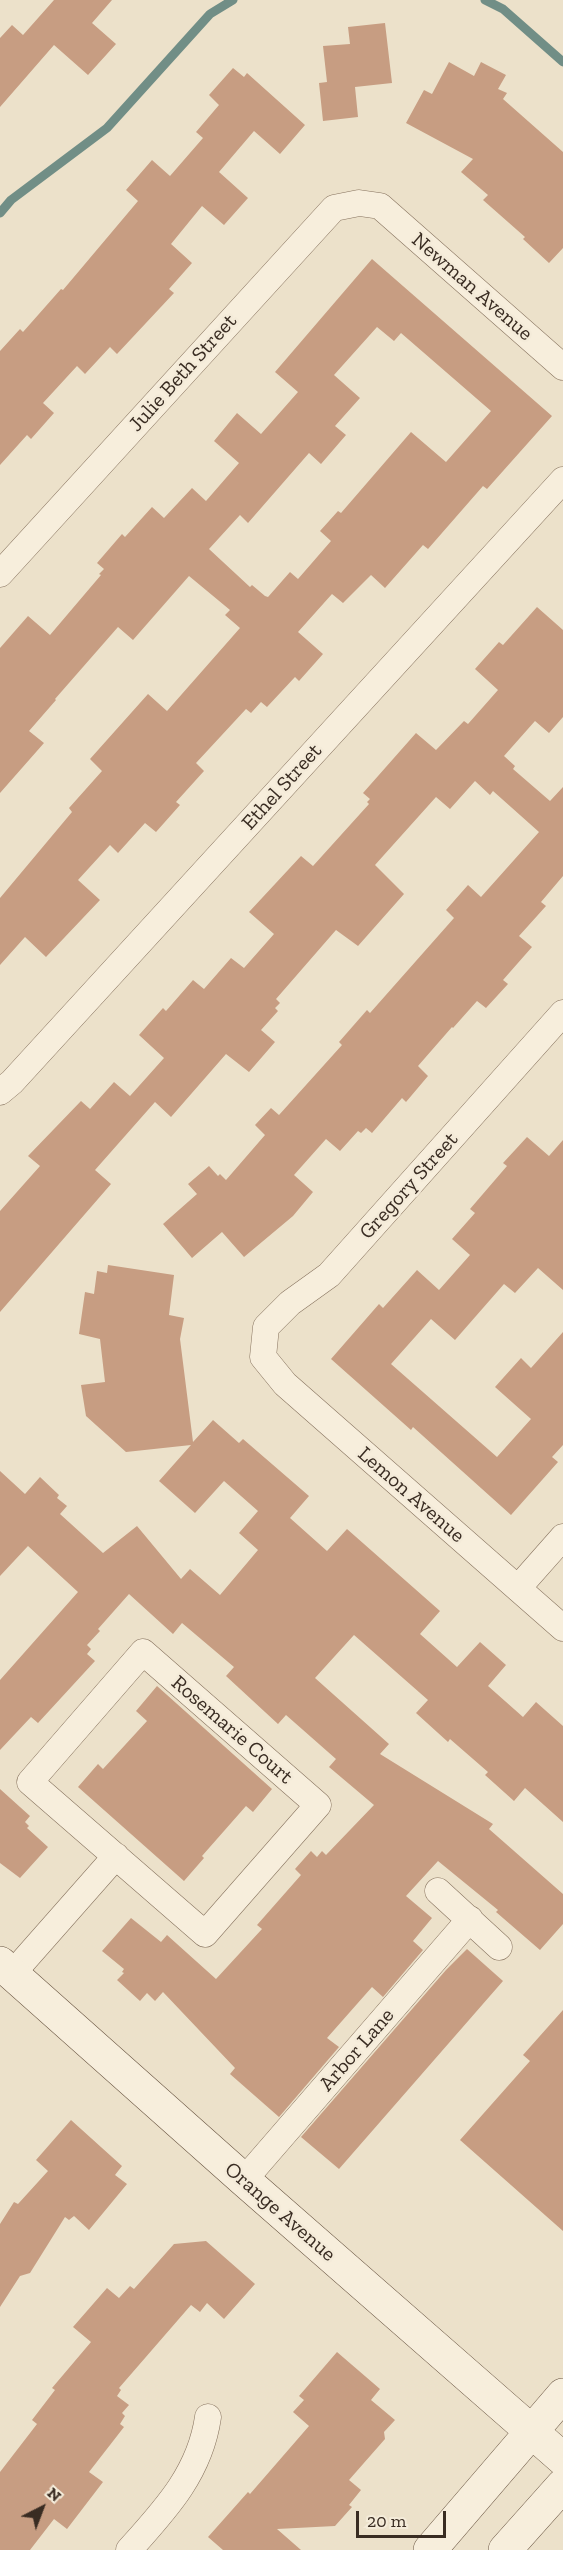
<!DOCTYPE html>
<style>
body{margin:0}
#map{position:relative;width:563px;height:2550px;overflow:hidden;background:#ece1ca;font-family:"Zilla Slab",serif}
canvas{display:block}
.north{position:absolute;left:12px;top:2478px;width:60px;height:60px;-webkit-text-stroke:4px #f4ebd9;paint-order:stroke;rotate:42deg;font-size:16px;font-weight:700;line-height:24px;text-align:center;color:#392c22}
.north::after{content:'';display:block;margin:auto;width:21px;height:27px;background:#392c22;clip-path:polygon(50% 0,100% 100%,50% 72%,0 100%)}
.scale{position:absolute;left:356px;top:2511px;width:90px;height:27px;box-sizing:border-box;border:3px solid #392c22;border-top:0;padding-left:8px;font-size:18px;line-height:21px;white-space:nowrap;color:#392c22;-webkit-text-stroke:4px #f4ebd9;paint-order:stroke}
</style>
<div id="map">
<canvas width="563" height="2550"></canvas>
<div class="north">N</div>
<div class="scale">20 m</div>
</div>
<script>
const g = document.querySelector('canvas').getContext('2d');
g.lineJoin = 'round';
function stroke(path, color, width, dash) {
  g.strokeStyle = color;
  g.lineWidth = width;
  g.lineCap = dash ? 'butt' : 'round';
  g.setLineDash(dash || []);
  g.stroke(path);
}
function paint(path, color) {
  g.fillStyle = color;
  g.fill(path, 'evenodd');
}
function write(font, color, halo, rows, align = 'center') {
  g.font = font + ' "Zilla Slab",serif';
  g.lineWidth = 5;
  g.setLineDash([]);
  g.textBaseline = 'middle';
  g.strokeStyle = halo;
  g.fillStyle = color;
  for (const [text, x, y, turn = 0] of rows) {
    g.save();
    g.translate(x, y);
    g.rotate((+turn || 0) * Math.PI / 180);
    g.textAlign = isNaN(turn) ? turn : align;
    if (halo) g.strokeText(text, 0, 0);
    g.fillText(text, 0, 0);
    g.restore();
  }
}
stroke(new Path2D(`
 M485,0L503,9L563,62
 M0,213L11,200L107,128L210,14L233,0`), '#718e86', 9);
paint(new Path2D(`
 M54,0H112L92,23L116,44L88,75L54,45L0,107V38L12,25L23,35Z
 M385,23L392,83L355,87L358,117L323,121L319,83L327,82L323,46L350,44L348,27Z
 M449,62L474,76L481,62L506,75L498,89L507,93L503,99L563,152V248L549,263L523,239L525,237L483,200L488,195L461,172L473,159L406,123L424,90L432,94Z
 M233,68L244,77L247,73L305,125L280,154L254,131L219,172L248,198L224,225L202,206L171,244L192,263L169,289L174,293L117,354L110,347L85,374L77,366L43,403L54,413L31,439L27,435L0,465V351L20,329L23,332L61,289L63,290L138,201L126,190L152,160L170,176L203,138L196,132L219,105L209,95Z
 M372,259L552,416L487,489L483,486L428,549L423,545L385,588L371,575L343,603L332,594L298,632L323,654L299,681L295,677L267,707L261,702L251,713L246,709L196,763L204,771L176,802L180,805L156,832L145,823L118,853L110,845L78,880L100,900L46,957L25,937L0,965V898L72,812L69,808L102,771L90,759L148,694L167,711L240,628L225,615L230,610L189,576L133,640L118,627L55,699L56,700L29,731L44,743L0,793V648L28,616L50,635L101,575L99,574L104,569L97,563L122,534L125,537L152,507L164,518L192,488L206,501L239,463L214,441L237,413L261,434L298,392L275,372ZM377,327L394,341L401,333L491,411L446,462L411,432L341,513L338,511L320,531L331,541L298,579L290,572L268,597L265,596L252,585L250,587L209,549L240,515L248,523L309,453L321,464L346,435L335,426L360,398L334,375Z
 M537,607L563,630V717L549,733L535,721L504,756L515,766L513,769L550,801L563,787V876L541,902L546,906L519,936L532,947L503,980L508,984L486,1008L477,1001L453,1028L452,1027L418,1066L428,1076L406,1102L402,1098L372,1133L366,1128L361,1133L358,1131L340,1151L326,1139L294,1175L313,1192L293,1216L244,1257L222,1232L192,1258L163,1224L197,1194L188,1184L209,1166L218,1176L220,1174L226,1180L265,1135L255,1125L271,1108L279,1115L342,1045L339,1042L367,1010L370,1013L454,918L446,910L468,885L481,897L539,832L493,791L490,795L475,781L450,809L436,797L375,865L404,894L358,946L336,930L276,999L280,1003L275,1008L278,1011L261,1030L275,1042L249,1072L226,1054L171,1117L155,1102L95,1170L111,1184L0,1312V1211L40,1166L28,1156L81,1101L90,1109L114,1082L130,1096L164,1058L139,1035L163,1008L166,1011L193,980L204,989L231,958L244,968L274,934L249,912L301,856L313,866L369,804L367,802L370,799L363,793L416,733L436,750L464,721L468,724L498,690L475,669L499,642L503,645Z
 M527,1137L549,1156L563,1140V1290L538,1268L515,1293L504,1284L455,1340L431,1319L391,1364L497,1457L531,1419L495,1387L521,1358L531,1368L563,1332V1445L552,1457L558,1462L511,1515L413,1427L411,1430L331,1359L379,1304L383,1308L417,1270L439,1290L470,1255L452,1239L475,1213L470,1209L507,1166L503,1163Z
 M108,1265L174,1275L169,1315L184,1318L180,1339L193,1442L213,1420L239,1443L243,1439L309,1496L290,1518L327,1551L347,1529L440,1611L420,1634L457,1667L480,1642L506,1665L488,1686L523,1717L536,1702L563,1726V1822L525,1788L514,1801L485,1775L488,1772L450,1739L448,1742L416,1713L428,1700L354,1635L315,1678L389,1744L380,1754L493,1824L489,1829L563,1894V1924L540,1950L496,1912L498,1910L438,1861L406,1896L432,1918L413,1941L423,1950L383,1997L372,1987L327,2038L339,2047L279,2117L230,2074L235,2068L163,1992L155,2001L147,1993L140,2001L117,1980L124,1973L122,1972L124,1969L102,1951L131,1918L161,1942L167,1935L216,1979L262,1929L257,1925L301,1875L295,1869L311,1851L317,1857L322,1851L326,1855L374,1805L329,1767L336,1759L286,1715L278,1724L226,1676L234,1667L182,1623L173,1634L129,1594L98,1629L100,1631L87,1645L91,1649L87,1654L95,1661L38,1723L31,1717L0,1750V1680L78,1592L28,1546L0,1576V1471L25,1494L40,1477L59,1495L57,1498L67,1506L60,1514L103,1553L137,1526L181,1579L190,1569L220,1595L258,1550L239,1533L258,1511L224,1481L195,1513L159,1481L191,1445L126,1452L86,1416L81,1385L105,1382L100,1339L79,1334L85,1292L94,1294L97,1271L107,1273Z
 M157,1686L272,1789L253,1812L246,1806L202,1856L204,1858L184,1881L78,1787L98,1764L103,1769L147,1721L136,1711Z
 M0,1789L30,1816L25,1822L29,1826L27,1828L48,1847L20,1878L0,1863Z
 M467,1949L503,1981L339,2169L301,2137L446,1970Z
 M563,2010V2231L460,2140L530,2061L523,2055Z
 M71,2120L122,2166L115,2175L127,2184L89,2230L74,2216L69,2220L65,2217L30,2273L20,2276L0,2307V2224L14,2202L18,2204L48,2171L36,2160Z
 M206,2241L255,2284L224,2319L207,2303L200,2312L191,2305L119,2388L121,2390L117,2396L129,2405L122,2413L125,2416L120,2424L124,2427L89,2472L103,2482L67,2529L54,2519L30,2550H0V2472L37,2424L32,2420L55,2390L52,2388L91,2342L73,2327L107,2288L119,2298L130,2286L134,2289L174,2244Z
 M337,2352L380,2389L371,2400L395,2420L384,2432L385,2439L349,2480L361,2490L349,2505L352,2507L335,2526L277,2529L301,2550H223L208,2537L248,2492L250,2494L309,2426L293,2412L304,2400L299,2396Z`), '#c79d82');
const street = new Path2D(`
 M0,574L334,208L359,203L380,206L563,367
 M563,1013L329,1275L290,1303L266,1327L263,1357L285,1384L563,1628
 M0,1092L12,1082L563,480
 M518,1588L563,1537
 M143,1652L318,1805L205,1934L30,1782Z
 M438,1891L499,1947
 M12,1974L116,1856
 M244,2180L470,1919
 M129,2550C165,2510 200,2473 208,2417`);
const secondary = new Path2D(`
 M0,1963L244,2180L563,2459
 M430,2550L563,2395
 M505,2550L563,2485`);
stroke(street, '#87735f', 27);
stroke(secondary, '#695542', 34);
stroke(street, '#f7eedc', 26);
stroke(secondary, '#f7eedc', 33);
write('21px', '#392c22', '#f4ebd9', [
 ["Newman Avenue",472,287,41],
 ["Julie Beth Street",183,373,-48],
 ["Ethel Street",282,787,-48],
 ["Gregory Street",409,1186,-48],
 ["Lemon Avenue",411,1495,41],
 ["Rosemarie Court",232,1730,41],
 ["Arbor Lane",357,2050,-49],
 ["Orange Avenue",280,2212,41]
]);
</script>
